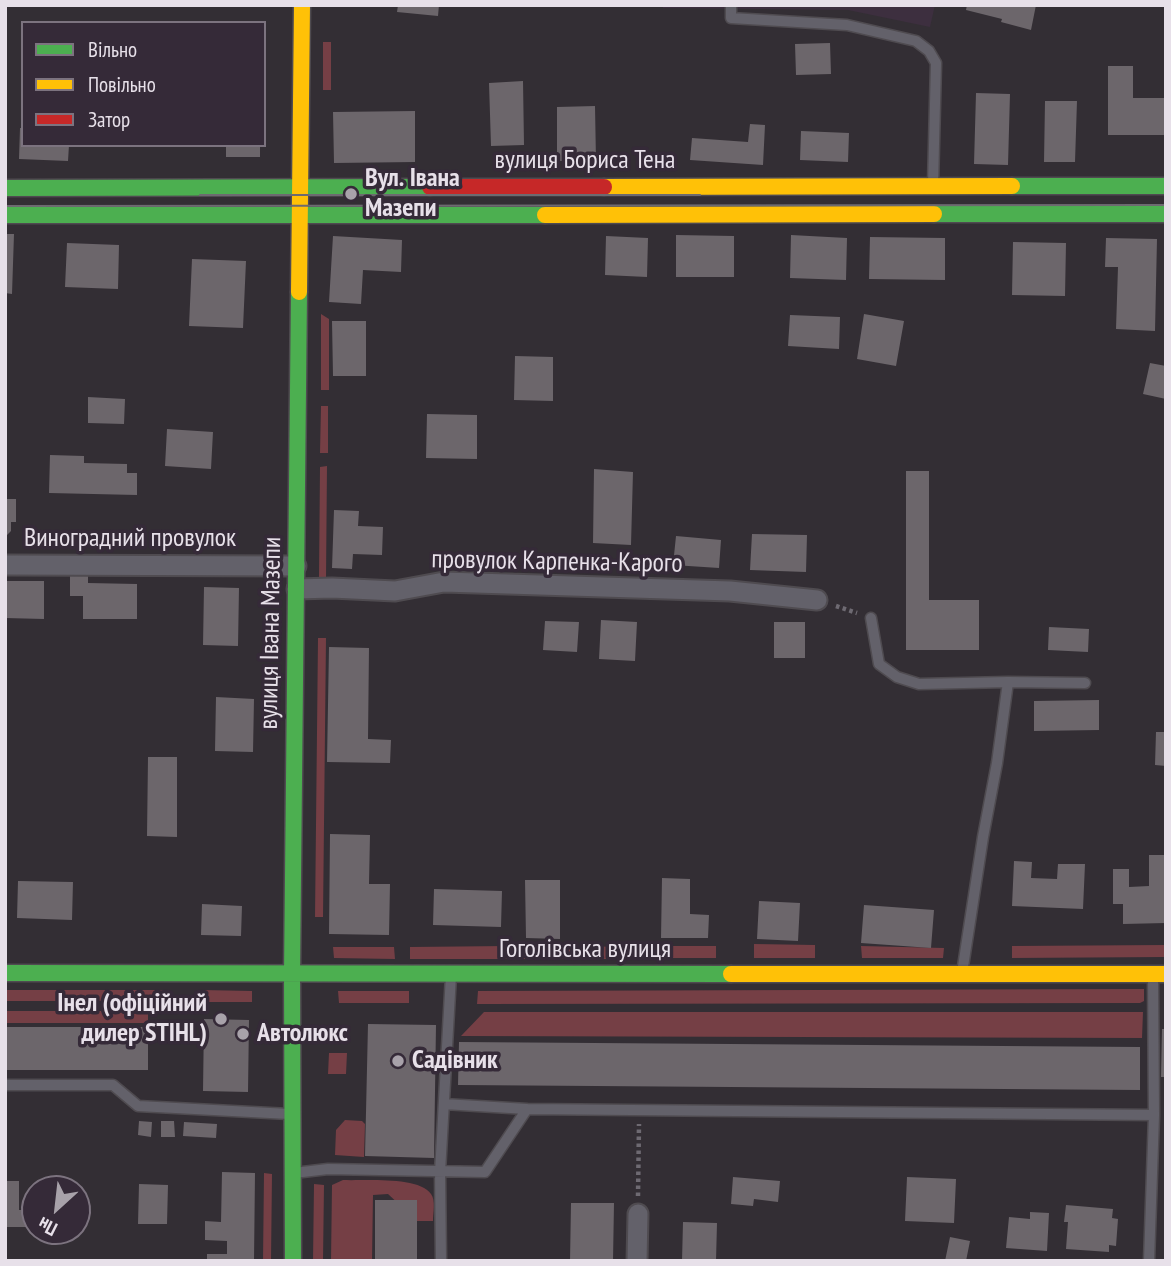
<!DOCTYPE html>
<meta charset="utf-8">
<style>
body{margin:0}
#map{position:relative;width:1171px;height:1266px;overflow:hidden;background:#332e34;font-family:"PT Sans Narrow",sans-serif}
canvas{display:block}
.frame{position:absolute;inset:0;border:7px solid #e7e0e9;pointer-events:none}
.legend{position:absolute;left:21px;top:21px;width:245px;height:126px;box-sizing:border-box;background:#352a38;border:2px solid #7c737f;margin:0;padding:9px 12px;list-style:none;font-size:21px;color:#e7e0e9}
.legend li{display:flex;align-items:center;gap:14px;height:35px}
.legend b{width:35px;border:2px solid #7c737f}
.north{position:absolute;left:21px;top:1175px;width:70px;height:70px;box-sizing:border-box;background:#352a38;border:2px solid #7c737f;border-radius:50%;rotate:207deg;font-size:19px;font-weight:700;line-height:28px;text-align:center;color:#e7e0e9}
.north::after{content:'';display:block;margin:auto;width:24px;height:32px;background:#a8a2aa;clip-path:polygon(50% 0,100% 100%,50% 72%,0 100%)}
</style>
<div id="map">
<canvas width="1171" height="1266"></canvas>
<div class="frame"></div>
<ul class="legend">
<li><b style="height:9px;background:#4caf50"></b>Вільно</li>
<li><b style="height:9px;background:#ffc107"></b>Повільно</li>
<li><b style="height:9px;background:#c62828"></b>Затор</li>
</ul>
<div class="north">Пн</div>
</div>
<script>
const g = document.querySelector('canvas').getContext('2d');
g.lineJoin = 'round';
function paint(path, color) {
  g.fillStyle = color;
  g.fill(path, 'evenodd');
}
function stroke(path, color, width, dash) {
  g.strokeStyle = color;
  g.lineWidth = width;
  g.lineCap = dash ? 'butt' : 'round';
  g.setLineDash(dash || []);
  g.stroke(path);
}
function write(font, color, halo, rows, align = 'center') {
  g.font = font + ' "PT Sans Narrow",sans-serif';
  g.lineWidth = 7;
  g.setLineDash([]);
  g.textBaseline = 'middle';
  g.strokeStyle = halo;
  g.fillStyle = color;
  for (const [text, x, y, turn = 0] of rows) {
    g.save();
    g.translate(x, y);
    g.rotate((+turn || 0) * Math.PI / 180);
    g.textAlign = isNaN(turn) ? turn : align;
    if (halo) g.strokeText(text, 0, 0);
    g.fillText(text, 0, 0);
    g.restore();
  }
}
paint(new Path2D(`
 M663,5H935L930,27L848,10L663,8Z`), '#3d2f3f');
paint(new Path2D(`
 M323,42H331V90H323Z
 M321,314L329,319V390H321Z
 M321,406H328V453H320Z
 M327,466L326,579L319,578L320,467Z
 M318,638H326L323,917H315Z
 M754,944L815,945V958H754Z
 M1166,945V957L1012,958V946Z
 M507,946V959H410V947Z
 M636,946L637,959H586V947Z
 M653,946H716V958H653Z
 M861,946L944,948L943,958H862Z
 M333,947H394L395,959L334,958Z
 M521,947H571V959H521Z
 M1144,989V1001L1140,1003L477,1004L478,991Z
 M5,990H167V1001H5Z
 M202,990L252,991V1002H202Z
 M338,991H409V1003H339Z
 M5,1011H148V1023H5Z
 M484,1012H1143L1142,1038L461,1036Z
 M329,1053H347L346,1074H328Z
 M345,1120L362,1121L365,1124L364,1157L335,1155L336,1130Z
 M264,1173L272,1174L271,1261H263Z
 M343,1180C363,1181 419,1176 431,1194C436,1201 433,1213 433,1221H417L388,1194L373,1195L372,1261H331L332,1185Z
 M314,1184L324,1185L323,1261H313Z`), '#753f45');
paint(new Path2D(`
 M398,5H439L438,16L397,12Z
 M967,5H1036L1031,30L1001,22L1002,19L966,10Z
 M830,43L831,74L796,75L795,44Z
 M1108,66H1133V98H1166V135H1108Z
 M523,81L524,145L491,146L489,83Z
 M976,93L1010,94L1008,165L974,164Z
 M1045,101H1077L1075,162H1044Z
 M595,106L596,161H557V107Z
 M415,111V162L334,163L333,112Z
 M750,124L765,125L763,165L690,160L692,138L748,142Z
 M20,128H23V145H69L68,161L19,159Z
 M801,131L849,133L848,162L800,160Z
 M226,145H260V157H226Z
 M5,234H14L12,294L5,293Z
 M676,235L734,236V277H676Z
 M791,235L847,238L846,280L790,278Z
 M333,236L402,240L401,272L363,270L361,304L329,302Z
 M606,236L648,238L647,277L605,275Z
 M870,237L945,238V280L869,279Z
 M1106,238L1157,239L1155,331L1116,329L1118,267H1105Z
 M1013,242L1066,243L1065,296L1012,295Z
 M67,243L119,245L118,289L65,287Z
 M192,259L246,261L243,328L189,326Z
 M864,314L904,321L896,366L857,359Z
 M790,315L840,317L839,349L788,346Z
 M332,321H366V376H333Z
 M515,356L553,357V401L514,400Z
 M1150,363L1166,366V399L1143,394Z
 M88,397L125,399L124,424L88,423Z
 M427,414L477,415V459L426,458Z
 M167,429L213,432L211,469L165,466Z
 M50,455L84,456V463L127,464V473H137V495L49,493Z
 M594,469L633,472L631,545L593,543Z
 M906,471H929V600H979V650H906Z
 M5,499H16V522H11V531L5,537Z
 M334,510L359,511L358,526L383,527L382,555L353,554L352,569L332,568Z
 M752,534L807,535L806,572L750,570Z
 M676,536L721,540L719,568L673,565Z
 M70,575H88V583L137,584V619H83V596H70Z
 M5,581H44V619L5,618Z
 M204,587L239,588L238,646L203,645Z
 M601,620L637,622L635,661L599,659Z
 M545,621L579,622L577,652L543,650Z
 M774,622H805V658H774Z
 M1049,627L1089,629L1088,652L1048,650Z
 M329,647L369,648L368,739L391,740L390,763L327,762Z
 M216,697L254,699L253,752L215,751Z
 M1099,700V730L1034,731V701Z
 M1156,732H1166V766L1155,765Z
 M148,757H177V837L147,836Z
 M330,834L370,835L369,884H390L389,935L329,934Z
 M1149,855H1166V923L1123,924V904H1113V869H1129V887L1149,886Z
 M1014,861L1032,862L1031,878L1057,879L1058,864H1085L1083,909L1012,906Z
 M662,878L690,879V914L709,915L708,938H661Z
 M525,880H560V939L526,938Z
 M18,881L73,882L72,920L17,918Z
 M434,889L502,891L501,927L433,925Z
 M759,901L800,903L798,941L757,939Z
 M202,904L242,906L241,936L201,935Z
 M864,905L934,910L931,948L861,943Z
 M204,1019L249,1020L248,1092L203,1091Z
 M368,1024L436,1025L434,1158L365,1156Z
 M5,1027H148V1070H5Z
 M1162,1029H1166V1077H1161Z
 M459,1042L1140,1047V1090L458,1085Z
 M139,1121L152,1122L151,1137L138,1135Z
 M161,1121H174L175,1137H161Z
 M184,1122L217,1124L216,1138L183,1136Z
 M222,1172L255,1173L254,1261H207V1254H227V1241L205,1240V1221L221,1222Z
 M733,1177L780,1181L778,1202L754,1199L753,1206L731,1204Z
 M907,1177L956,1179L954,1223L905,1221Z
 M5,1181H19V1210H31V1227H5Z
 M139,1184L168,1185L167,1224H138Z
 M375,1200H417V1261H375Z
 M571,1203H614L613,1261H570Z
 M1066,1205L1113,1209L1112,1218L1118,1219L1116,1246L1109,1245V1252L1066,1249L1068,1222H1064Z
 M1030,1212L1049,1213L1047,1251L1006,1248L1009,1217L1030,1219Z
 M683,1222L717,1223L716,1261H682Z
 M950,1237L970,1241L966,1261H945Z`), '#6c666b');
const lane = new Path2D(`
 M731,5V18L847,25L916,41L929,51L936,63L933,185
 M871,618L879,664L897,677L919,684L1008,682L997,763L983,837L962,973
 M1008,682L1085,683
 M1153,975L1154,1115
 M5,1085H113L138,1106L289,1114
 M444,1104L527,1109
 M294,1173L328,1169L485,1172L527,1109L1154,1115L1149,1261
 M441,1261L440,1172L451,975`);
const street = new Path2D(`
 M5,565L296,566
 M297,589L332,588L395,591L444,582L730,591L817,600
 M637,1261L638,1214`);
const fast = new Path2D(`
 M1012,186H1166
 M5,188L430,187
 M934,214H1166
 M5,215H545
 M5,973L731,974
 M293,1261L292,974L299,292`);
const slow = new Path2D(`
 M604,187L1012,186
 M545,215L934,214
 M299,292L302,5
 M731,974H1166`);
const jam = new Path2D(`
 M430,187H604`);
stroke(lane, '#4f4b50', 13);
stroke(street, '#4f4b50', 23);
stroke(fast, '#4f4b50', 19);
stroke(slow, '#4f4b50', 19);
stroke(jam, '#4f4b50', 19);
stroke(new Path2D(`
 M836,606L857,613
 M638,1196L639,1124`), '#6e6a72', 4.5, [3.5, 3.5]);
stroke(lane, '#63616a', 10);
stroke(street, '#63616a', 19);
stroke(fast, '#4caf50', 16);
stroke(slow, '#ffc107', 16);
stroke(jam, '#c62828', 16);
stroke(new Path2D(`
 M200,195H700
 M5,206L1166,205`), '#6d6a70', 2);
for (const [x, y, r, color] of [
 [351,194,7,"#a8a2aa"],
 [221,1019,7,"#a8a2aa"],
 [243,1034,7,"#a8a2aa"],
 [398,1061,7,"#a8a2aa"]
]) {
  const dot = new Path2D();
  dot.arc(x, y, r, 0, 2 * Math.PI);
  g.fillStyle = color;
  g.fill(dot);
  stroke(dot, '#352a38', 2.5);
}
write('26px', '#e7e0e9', '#352a38', [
 ["вулиця Бориса Тена",585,161],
 ["Виноградний провулок",130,539],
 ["провулок Карпенка-Карого",557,562,1],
 ["вулиця Івана Мазепи",271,633,-89],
 ["Гоголівська вулиця",585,950]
]);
write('bold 26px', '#e7e0e9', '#352a38', [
 ["Вул. Івана",365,179],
 ["Мазепи",365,209],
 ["Інел (офіційний",207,1004,"right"],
 ["дилер STIHL)",207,1034,"right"],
 ["Автолюкс",257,1034],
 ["Садівник",412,1061]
], 'left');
</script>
